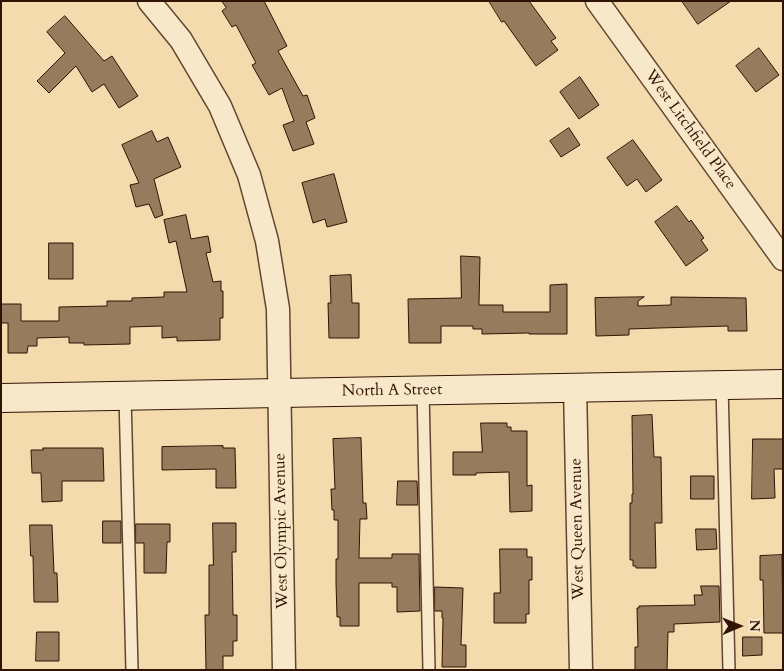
<!DOCTYPE html>
<style>
body{margin:0}
#map{position:relative;width:784px;height:671px;overflow:hidden;background:#f4dbae;font-family:Cardo,serif}
canvas{display:block}
.frame{position:absolute;inset:0;border:2px solid #311303;pointer-events:none}
.north{position:absolute;left:714px;top:601px;width:50px;height:50px;-webkit-text-stroke:4px #f8e8ca;paint-order:stroke;rotate:89deg;font-size:14px;font-weight:700;line-height:20px;text-align:center;color:#311303}
.north::after{content:'';display:block;margin:auto;width:18px;height:22px;background:#311303;clip-path:polygon(50% 0,100% 100%,50% 72%,0 100%)}
</style>
<div id="map">
<canvas width="784" height="671"></canvas>
<div class="frame"></div>
<div class="north">N</div>
</div>
<script>
const g = document.querySelector('canvas').getContext('2d');
g.lineJoin = 'round';
function paint(path, color) {
  g.fillStyle = color;
  g.fill(path, 'evenodd');
}
function stroke(path, color, width, dash) {
  g.strokeStyle = color;
  g.lineWidth = width;
  g.lineCap = dash ? 'butt' : 'round';
  g.setLineDash(dash || []);
  g.stroke(path);
}
function write(font, color, halo, rows, align = 'center') {
  g.font = font + ' Cardo,serif';
  g.lineWidth = 4;
  g.setLineDash([]);
  g.textBaseline = 'middle';
  g.strokeStyle = halo;
  g.fillStyle = color;
  for (const [text, x, y, turn = 0] of rows) {
    g.save();
    g.translate(x, y);
    g.rotate((+turn || 0) * Math.PI / 180);
    g.textAlign = isNaN(turn) ? turn : align;
    if (halo) g.strokeText(text, 0, 0);
    g.fillText(text, 0, 0);
    g.restore();
  }
}
const building = new Path2D(`
 M222,1H264L287,46L278,51L303,96L307,95L315,118L306,122L314,144L293,151L283,125L294,121L282,88L269,95L252,65L256,63L236,25L232,27L222,11L226,8Z
 M489,1H529L556,38L551,41L558,50L536,66L504,21L502,22Z
 M682,1H731L698,24Z
 M65,16L104,61L112,56L138,96L119,108L104,84L92,92L76,66L49,93L37,81L65,53L47,32Z
 M759,48L779,75L756,92L736,66Z
 M580,77L599,105L579,119L560,92Z
 M569,128L580,145L561,157L550,141Z
 M152,131L157,142L168,137L181,167L154,179L163,215L155,218L149,204L136,207L130,185L139,183L122,145Z
 M633,140L662,180L646,192L637,179L627,186L607,158Z
 M334,174L347,222L327,227L325,219L313,223L302,183Z
 M677,206L689,222L691,220L704,238L701,240L708,250L686,266L655,222Z
 M186,215L191,239L208,236L211,252L206,253L213,282L221,281V291H223V318H220V340L177,341V337L162,338V326L130,327V344L84,345V343H69V337L37,338V346H28L27,353H8V323H1V304H21V321H59V307L107,306V301H132V298L164,297V292H187L176,241L169,243L164,220Z
 M49,243H73V279H49Z
 M461,256L480,257L479,305H503V312H550V285L567,284V334H529V333L482,334V329H473V326H441V343H409L408,299L461,298Z
 M351,275L352,303H359V338H329L328,303H331L330,276Z
 M644,297L638,301V306L671,305V297L746,298L747,331H728V326L659,328L629,329V335L596,336L595,298Z
 M652,415L654,457H661L662,523H655L656,568H636V566H633V560H630V503H632V494H633L632,416Z
 M481,423H507V427H511V431H527V486L532,485V511L510,512L509,472L476,473V475H453V452H482Z
 M361,438L363,503H366L367,519H360L359,558H392V554H419L420,611L397,612V587H392V583H359V626H340V617H337L336,583V559H338V520H334V510H332L331,489H335L333,439Z
 M753,439H783V469H774L775,498L752,499Z
 M223,446V448H235L236,488H216V469L162,470V447Z
 M43,448H103L104,481H62V501L42,502L41,473H32L31,450H43Z
 M691,476H714V499H691Z
 M398,481H417L418,505H397Z
 M103,521H121V543H103Z
 M213,523H236V552H232L233,615H237V641H233V656H223V670H206L205,615H209V565H213Z
 M136,524H170V542H167L166,573H144V543H136Z
 M30,525H52L54,573H57L58,602H34L33,556H31Z
 M696,529H716L717,549L697,550Z
 M500,549H527V557H532V580H529V614H526V623H494V593H500Z
 M782,555L783,633H764L763,580H760V556Z
 M701,586H719L720,622L674,624V632H668L667,670H635V647H638L637,608H639V606L695,605L694,595H702Z
 M435,587L463,588L461,645H466V667H442L443,618H442V611H435Z
 M37,632H59V661H36Z
 M743,637H762V655L743,656Z`);
paint(building, '#967b5c');
stroke(building, '#311303', 1);
const lane = new Path2D(`
 M722,385L729,670
 M423,390L429,670
 M125,396L132,670`);
const street = new Path2D(`
 M149,1L181,40L220,106L249,175L267,241L278,309L284,670
 M597,1L783,259
 M575,387L581,670`);
const secondary = new Path2D(`
 M1,398L783,384`);
stroke(lane, '#62452e', 14);
stroke(street, '#62452e', 25);
stroke(secondary, '#311303', 30);
stroke(lane, '#f8e8ca', 11);
stroke(street, '#f8e8ca', 22);
stroke(secondary, '#f8e8ca', 28);
write('16px', '#311303', '#f8e8ca', [
 ["West Litchfield Place",690,130,54],
 ["North A Street",392,391,-1],
 ["West Queen Avenue",578,529,-91],
 ["West Olympic Avenue",282,531,-91]
]);
</script>
